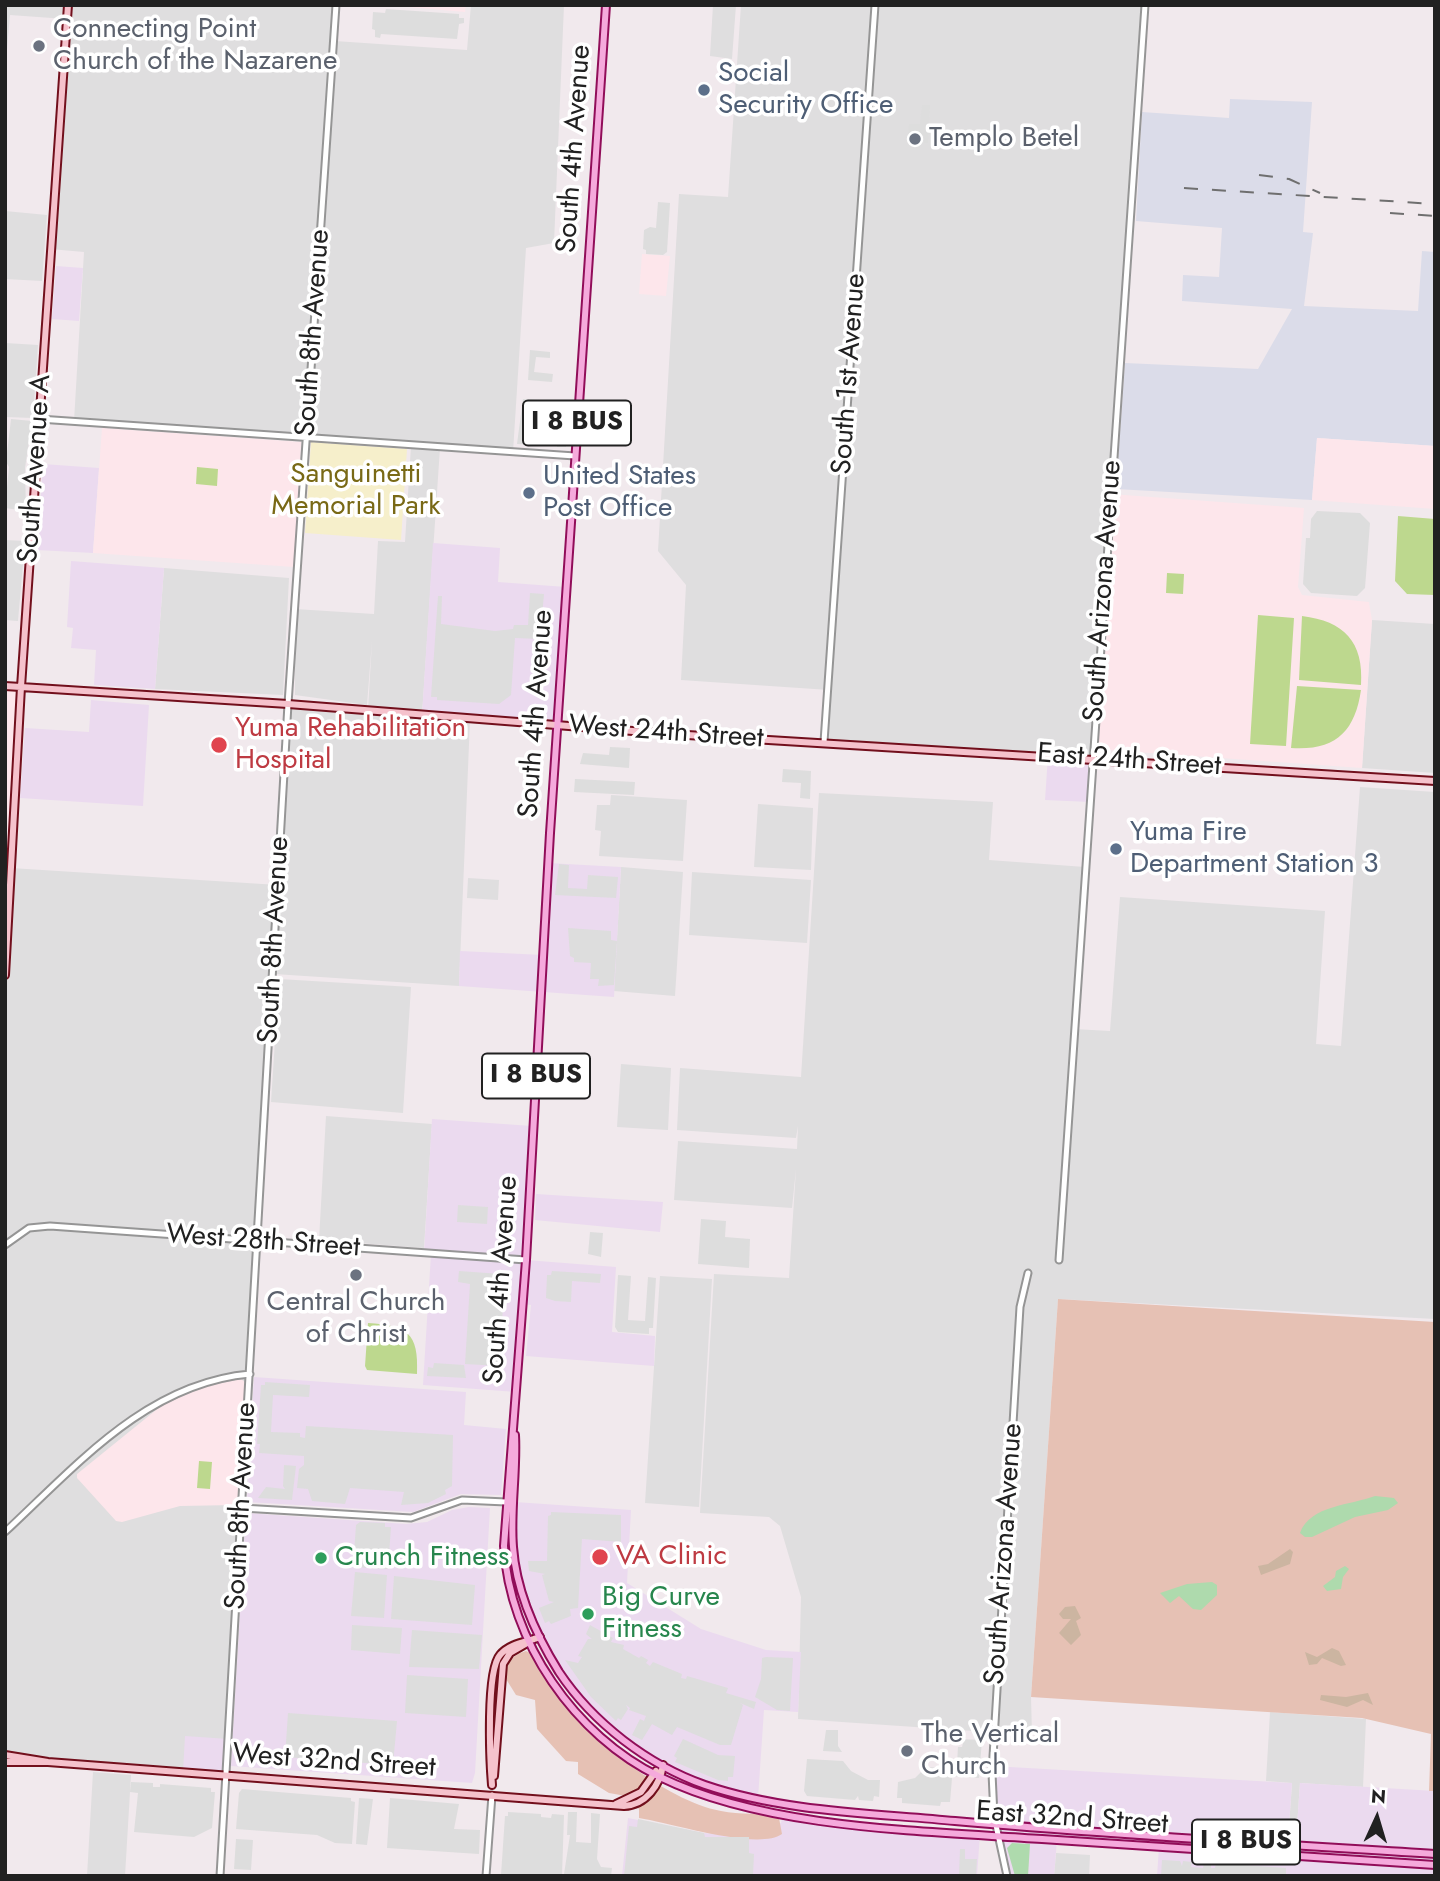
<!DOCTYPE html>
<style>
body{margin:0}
#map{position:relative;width:1440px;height:1881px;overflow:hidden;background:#f1e9ed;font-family:Jost,sans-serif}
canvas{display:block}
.frame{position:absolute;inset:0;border:7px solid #212121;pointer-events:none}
.north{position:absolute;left:1342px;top:1783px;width:70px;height:70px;-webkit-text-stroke:5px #fff;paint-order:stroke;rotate:4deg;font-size:19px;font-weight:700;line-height:28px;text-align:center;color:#212121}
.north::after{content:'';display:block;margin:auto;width:24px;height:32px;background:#212121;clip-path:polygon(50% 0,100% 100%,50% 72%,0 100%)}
</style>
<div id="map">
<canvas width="1440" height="1881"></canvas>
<div class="frame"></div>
<div class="north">N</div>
</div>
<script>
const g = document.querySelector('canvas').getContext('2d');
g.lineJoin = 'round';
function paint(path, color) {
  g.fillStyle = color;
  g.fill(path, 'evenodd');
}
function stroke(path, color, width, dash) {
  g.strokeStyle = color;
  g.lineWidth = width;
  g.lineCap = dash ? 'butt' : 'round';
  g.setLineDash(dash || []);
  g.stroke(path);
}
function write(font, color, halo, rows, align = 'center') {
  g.font = font + ' Jost,sans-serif';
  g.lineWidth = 7;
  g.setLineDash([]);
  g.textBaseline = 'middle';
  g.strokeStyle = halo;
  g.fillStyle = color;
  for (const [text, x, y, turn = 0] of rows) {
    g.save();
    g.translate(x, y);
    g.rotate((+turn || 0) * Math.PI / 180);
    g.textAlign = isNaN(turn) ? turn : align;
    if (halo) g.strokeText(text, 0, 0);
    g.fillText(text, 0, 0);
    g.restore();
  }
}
paint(new Path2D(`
 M5,5H337L335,41L467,50L471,5H564L554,243L526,248L513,452L440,448L422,715L470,720L459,986L274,974L226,1776L5,1756V958L11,868L278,885L288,704L368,710L372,641L367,705L295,695V609L374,614L378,541L405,542L411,446L74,421L84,252L50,249L66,19L10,15L5,72Z
 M713,5H736L732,59L710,56Z
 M741,5H1145L1093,758L824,742L829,690L681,680L686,585L658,551L679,194L728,197Z
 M5,211L47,215L42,281L5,279Z
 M5,343L38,345L33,418L5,417Z
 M5,540L25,541L18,621L5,620Z
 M164,568L289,578L283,695L155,689Z
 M1372,620L1435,624V773L1362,768Z
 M1360,787L1435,792V1319L1058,1299L1031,1697L1032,1735L798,1719L801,1597L780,1526L769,1517L700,1513L714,1274L789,1278L796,1169L792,1208L674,1200L678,1141L797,1149L798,1126L796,1138L677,1130L680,1068L801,1077L819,793L993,802L989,860L1085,867L1074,1029L1110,1031L1120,897L1325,911L1316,1044L1341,1046Z
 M611,795L687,800L683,861L599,856L601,831L595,830L597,805H610Z
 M758,804L813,808L811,870L754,867Z
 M621,867L683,872L675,996L614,991Z
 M692,872L811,880L807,943L689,935Z
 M468,878L499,880L498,900L467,898Z
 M279,979L411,987L403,1113L271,1102Z
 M621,1064L671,1068L668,1130L617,1127Z
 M326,1116L432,1124L424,1248L319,1240Z
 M660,1276L712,1279L699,1507L645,1503Z
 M1270,1712L1366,1719L1363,1787L1300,1783L1296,1841L1288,1840L1292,1783L1266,1781Z
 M93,1772L131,1775L125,1876H87Z
 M1056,1853L1090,1855L1089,1876H1054Z`), '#dfdedf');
paint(new Path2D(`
 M56,266L83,268L79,321L52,319Z
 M43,464L99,468L93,553L37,550Z
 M433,543L500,548L498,582L566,587L557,726L422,715Z
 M71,561L164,568L155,689L94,685L96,650L71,648L73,628L67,627Z
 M91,700L149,705L143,806L20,798L25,728L89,732Z
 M1048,756L1093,758L1090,802L1045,800Z
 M548,863L621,867L614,997L459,986L460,951L543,955Z
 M432,1119L532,1126L526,1260L616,1267L612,1332L655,1336L654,1366L526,1356L531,1305L523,1304L516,1392L423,1385L431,1254L424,1253Z
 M536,1194L663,1202L660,1232L535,1220Z
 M254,1377L466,1392L464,1425L506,1429L501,1495L461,1494L413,1512L247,1502Z
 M515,1502L631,1510L627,1583L701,1629L766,1650L801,1652L798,1712L764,1710L758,1798L738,1794L663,1765L619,1736L579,1699L540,1637L517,1579L513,1544Z
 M469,1507L490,1508L475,1773L472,1783L231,1766L246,1513L406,1524L427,1522L452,1510Z
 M185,1736L228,1739L226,1776L183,1772Z
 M992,1766L1292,1783L1288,1840L1296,1841L1300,1783L1435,1791V1876H1157L1159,1847L1057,1840L1054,1876H1007L995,1824Z
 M783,1815L980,1834L977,1876H622L628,1818L704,1833L749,1837L781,1823Z`), '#ebdaef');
paint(new Path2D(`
 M1230,99L1312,102L1303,232L1313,233L1304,306L1418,311L1422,251L1435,252V446L1317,438L1312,500L1116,489L1125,363L1258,369L1292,309L1182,301L1183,275L1219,277L1222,228L1136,221L1142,112L1229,118Z`), '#dbdce9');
paint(new Path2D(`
 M385,5H466L465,12Z
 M642,254L670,256L666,296L639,294Z
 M102,428L301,442L294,567L93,553Z
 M1317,438L1435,446V509L1312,500Z
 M1110,494L1304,508L1298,587L1302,595L1369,602L1370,609L1372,620L1362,768L1093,749Z
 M5,686L21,687L5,961Z
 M241,1379L246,1383L238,1500L235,1505L180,1506L122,1522L116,1521L77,1478V1474L161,1406L202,1387Z`), '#fde6eb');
paint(new Path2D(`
 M1058,1299L1435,1322V1791H1429L1431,1734L1362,1718L1031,1697Z
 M526,1651L532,1654C540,1668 548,1683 558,1695C593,1740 664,1800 721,1811C740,1815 760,1812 779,1818L782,1834C758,1851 672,1823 639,1818V1809L626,1796L609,1793L578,1774V1762L566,1761L537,1729L535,1700L516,1695L506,1679C507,1663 510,1656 526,1651Z`), '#e6c1b4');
paint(new Path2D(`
 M1290,1549L1293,1552L1290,1564L1261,1575L1258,1566L1268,1564Z
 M1075,1606L1081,1618L1076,1621L1081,1635L1071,1645L1059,1633L1071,1619H1063L1059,1614L1065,1607Z
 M1332,1648L1339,1651L1346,1665L1341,1666L1322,1658L1317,1664L1309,1665L1305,1652L1317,1657Z
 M1368,1693L1373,1705L1363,1700L1347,1707L1320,1700L1321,1695L1346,1697Z`), '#ccb5a1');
paint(new Path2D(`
 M311,442L407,449L401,540L305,533Z`), '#f6efcb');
paint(new Path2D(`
 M197,467L218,469L217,486L196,484Z
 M1398,516L1435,519V595L1407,594L1395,581Z
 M1167,573L1184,574L1183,594L1166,593Z
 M1258,615L1294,618L1286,746L1250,744Z
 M1302,616C1344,621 1364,642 1361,685L1299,680Z
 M1297,686L1361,690C1355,732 1335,751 1291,748Z
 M368,1323C407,1326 419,1332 417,1374L367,1370L365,1366Z
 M199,1461L212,1462L210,1489L197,1488Z`), '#bdd88e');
paint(new Path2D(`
 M386,9L459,14V18H464V23L459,24L457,39L381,34L380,38L375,37V30L372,29L373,12L385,13Z
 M922,105H930L928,143H924V136L908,135L909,124H920Z
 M658,202L670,203L667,252L663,255L646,254V250L643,249L644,230L650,227L656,228Z
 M530,350L550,352V358L536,357L534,372L553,374L552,382L528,380Z
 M523,399L555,401L554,423L567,424L566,447H557L558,427L539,425L537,445L517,444Z
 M11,419L32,421L25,468L26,511L5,508L9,467L6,462Z
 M1317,511L1360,513L1370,523L1365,588L1357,596L1311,593L1303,584L1306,538H1310L1311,519Z
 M530,593L544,594L540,639L515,638L511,695L499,704L437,700V697H431L438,596H442L441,624L495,631L513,629L514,625H528Z
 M610,747L630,748L629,768L580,764L583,753L609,755Z
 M783,769L811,771L810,799L800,798L801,783L782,782Z
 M575,779L635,782L634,795L574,792Z
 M559,864L569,865L568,888L587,889L588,875L618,877L616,898L555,895Z
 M568,928L611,931V940L617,941L614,985L598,986L599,979H590L591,963L574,962V958L570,956Z
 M458,1205L488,1207L487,1224L457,1222Z
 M701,1219L726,1221L725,1237L750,1239L749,1268L698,1264Z
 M590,1232L603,1233L601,1257L588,1254Z
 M459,1271L501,1274L505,1278L499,1366L465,1364L470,1284L458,1282Z
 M552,1271L601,1274L600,1283L572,1281L571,1302L555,1301L546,1298L547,1275H551Z
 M618,1275L631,1276L628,1320L645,1321L648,1277L656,1278L653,1328H649V1334L618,1332L615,1327Z
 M434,1363L464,1365L466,1378L427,1376L428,1367L433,1368Z
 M265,1382L310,1385L309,1397L273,1395L271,1432L300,1433V1437L305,1438L306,1426L453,1435L452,1486L445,1490L446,1494L428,1503L401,1505L404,1492L350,1488L345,1504L312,1501L308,1489L297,1488L299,1469L304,1465V1456L259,1453L260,1444H257L261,1385H265Z
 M284,1465L296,1466L292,1500L258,1498L266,1487L285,1489L283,1486Z
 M551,1512L621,1515V1542L582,1539L578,1608L570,1609L571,1616L551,1624L549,1621L545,1623L539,1608L554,1602L549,1601L542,1575L545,1574L529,1571L528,1561H547L548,1516L551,1515Z
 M360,1522L385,1523V1527H391L388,1569L353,1567L356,1525Z
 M355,1572L387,1575L384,1618L351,1616Z
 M394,1576L475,1585L472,1625L391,1619Z
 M352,1625L402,1628L400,1654L351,1650Z
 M590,1625L613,1638L611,1642L624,1645L623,1649L639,1658L641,1656L648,1660L646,1663L650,1666L653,1662L682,1674L681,1678L686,1679L687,1676L728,1688L726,1693L756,1702L754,1709L740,1703L743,1705L731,1745H720L677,1727L672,1735L652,1724L642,1740L632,1735L640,1719L644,1721L646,1716L629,1710L630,1708L626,1705L628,1709L621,1720L618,1718L616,1721L591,1697L565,1660L578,1663L582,1657L578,1656L588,1639H592L586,1634Z
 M412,1630L482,1635L479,1669L409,1667Z
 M766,1657L793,1658L790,1711L777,1710L755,1697L761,1679L762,1658Z
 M407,1675L468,1679L466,1717L405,1713Z
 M288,1713L397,1721L393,1765L285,1757Z
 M826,1730H838V1746L842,1752L823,1751Z
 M683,1739L718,1755L735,1756L733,1777H728V1781L718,1780L675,1762L677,1758L674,1756Z
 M958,1739L982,1740L980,1765L957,1764L958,1747H962L963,1743L958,1742Z
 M807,1759L843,1761L851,1771L868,1780H880L879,1797L874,1796L873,1801L859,1800L858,1796L855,1800L807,1796L804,1791Z
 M951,1764L980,1767L979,1778L950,1776L949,1773L948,1777L952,1778L950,1802H941L940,1806L902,1803V1798H897L898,1782L915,1778L926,1767L943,1768H950Z
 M131,1782L153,1783V1787H160V1784L211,1788V1792H215L212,1828L194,1837L134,1832L138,1793L130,1792Z
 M242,1789L351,1798V1801L355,1802L352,1844L335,1843L317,1835L236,1829L239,1793Z
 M359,1798L373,1799L367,1845L356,1844Z
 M390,1798L459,1804L454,1829L480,1830L479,1854L387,1848Z
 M508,1812L541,1814V1817L551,1818L552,1814L564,1815L562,1876L501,1875L505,1816H508Z
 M568,1812H577L576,1842L591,1843V1813L600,1814L597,1859L601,1867L612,1868L611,1876L564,1874L570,1835H567Z
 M638,1819L704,1833L705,1837H749V1853L754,1854L753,1876H624L629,1826L637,1827Z
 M236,1839L253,1840L251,1870L234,1869Z
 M960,1849H965V1859H977L976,1876H959Z
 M1162,1860L1180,1861L1182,1866L1183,1861L1192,1862L1191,1867L1203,1868L1204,1863H1211V1868H1215L1216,1863L1286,1868V1876H1161Z`), '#ddd');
paint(new Path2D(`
 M1375,1496L1394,1498L1398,1503L1388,1510L1355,1517L1312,1537H1305L1300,1533C1310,1505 1352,1505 1375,1496Z
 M1345,1566L1349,1569L1343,1577L1341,1589L1327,1591L1323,1586L1335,1577L1336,1571Z
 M1212,1582L1217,1585V1595L1201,1610L1193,1609L1179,1596L1170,1603L1160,1593L1187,1584Z
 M1012,1843L1030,1844L1028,1876H1015L1007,1848Z`), '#aedaad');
const tertiary = new Path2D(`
 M39,419L575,456
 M824,742L875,5
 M5,1245L29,1228L50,1226L526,1260
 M1059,1260L1145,5
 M242,1508L411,1518L462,1500L506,1502
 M5,1532C77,1465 147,1383 250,1374
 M220,1876L288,704L336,5
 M486,1876L492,1795
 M1007,1876L994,1816L992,1773L1020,1307L1028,1273`);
const secondary = new Path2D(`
 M5,686L288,704L671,734L1435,781
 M5,975L21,687L68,5
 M5,1755L48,1762L624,1806C646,1805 660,1785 663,1765
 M5,1762H46
 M494,1776L503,1664L510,1653L529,1642
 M492,1785C490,1761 486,1671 500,1655C510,1643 527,1642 540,1637
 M616,1804L641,1792L656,1771`);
const primary = new Path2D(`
 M606,5L550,833L526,1260L504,1546C509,1641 575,1736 660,1777C766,1829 924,1831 1042,1839C1173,1847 1304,1857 1435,1865
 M515,1435C517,1472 510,1510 513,1547C516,1590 536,1635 559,1672C593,1723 648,1765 705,1785C784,1812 873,1813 955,1821C1115,1835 1275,1844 1435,1854`);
stroke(tertiary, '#959595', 9);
stroke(secondary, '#720f1c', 10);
stroke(primary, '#910d59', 10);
stroke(tertiary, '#fff', 5);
stroke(secondary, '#f5c2cc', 6);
stroke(primary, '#f5aadc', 6);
stroke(new Path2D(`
 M1259,175L1289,179L1320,193
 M1184,188L1435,204
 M1390,213L1435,216`), '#6f6f6f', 2, [14, 14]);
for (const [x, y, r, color] of [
 [39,46,7,"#6b7280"],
 [704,90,7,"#5c6f8a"],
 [915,139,7,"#6b7280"],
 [529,493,7,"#5c6f8a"],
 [219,745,9,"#e0444e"],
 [1116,849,7,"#5c6f8a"],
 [356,1275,7,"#6b7280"],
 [600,1557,9,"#e0444e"],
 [321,1558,7,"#2e9e5b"],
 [588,1614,7,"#2e9e5b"],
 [907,1751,7,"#6b7280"]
]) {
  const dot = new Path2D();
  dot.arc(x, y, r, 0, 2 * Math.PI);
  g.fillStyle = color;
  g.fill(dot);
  stroke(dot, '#fff', 2.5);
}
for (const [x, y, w] of [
 [577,423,108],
 [536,1076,108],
 [1246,1842,108]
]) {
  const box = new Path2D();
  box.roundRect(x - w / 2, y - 22.5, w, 45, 5);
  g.fillStyle = '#fff';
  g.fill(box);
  stroke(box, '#212121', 2);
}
write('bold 26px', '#212121', null, [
 ["I 8 BUS",577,423],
 ["I 8 BUS",536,1076],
 ["I 8 BUS",1246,1842]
]);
write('28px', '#5b616d', '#fff', [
 ["Connecting Point",53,30],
 ["Church of the Nazarene",53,62],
 ["Templo Betel",929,139],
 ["Central Church",356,1303,"center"],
 ["of Christ",356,1335,"center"],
 ["The Vertical",921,1735],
 ["Church",921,1767]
], 'left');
write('28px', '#4e5e75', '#fff', [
 ["Social",718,74],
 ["Security Office",718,106],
 ["United States",543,477],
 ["Post Office",543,509],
 ["Yuma Fire",1130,833],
 ["Department Station 3",1130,865]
], 'left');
write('28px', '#212121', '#fff', [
 ["South 4th Avenue",575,149,-86],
 ["South 8th Avenue",314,333,-86],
 ["South 1st Avenue",850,374,-86],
 ["South Avenue A",36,469,-86],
 ["South Arizona Avenue",1104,591,-86],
 ["South 4th Avenue",537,714,-86],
 ["West 24th Street",666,733,4],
 ["East 24th Street",1129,761,4],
 ["South 8th Avenue",275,940,-87],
 ["West 28th Street",263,1242,4],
 ["South 4th Avenue",502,1280,-86],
 ["South 8th Avenue",242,1506,-87],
 ["South Arizona Avenue",1005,1554,-86],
 ["West 32nd Street",334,1762,4],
 ["East 32nd Street",1072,1819,4]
]);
write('28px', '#796916', '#fff', [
 ["Sanguinetti",356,475],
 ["Memorial Park",356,507]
]);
write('28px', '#be3a42', '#fff', [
 ["Yuma Rehabilitation",235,729],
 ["Hospital",235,761],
 ["VA Clinic",616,1557]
], 'left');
write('28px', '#27864d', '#fff', [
 ["Crunch Fitness",335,1558],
 ["Big Curve",602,1598],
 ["Fitness",602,1630]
], 'left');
</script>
